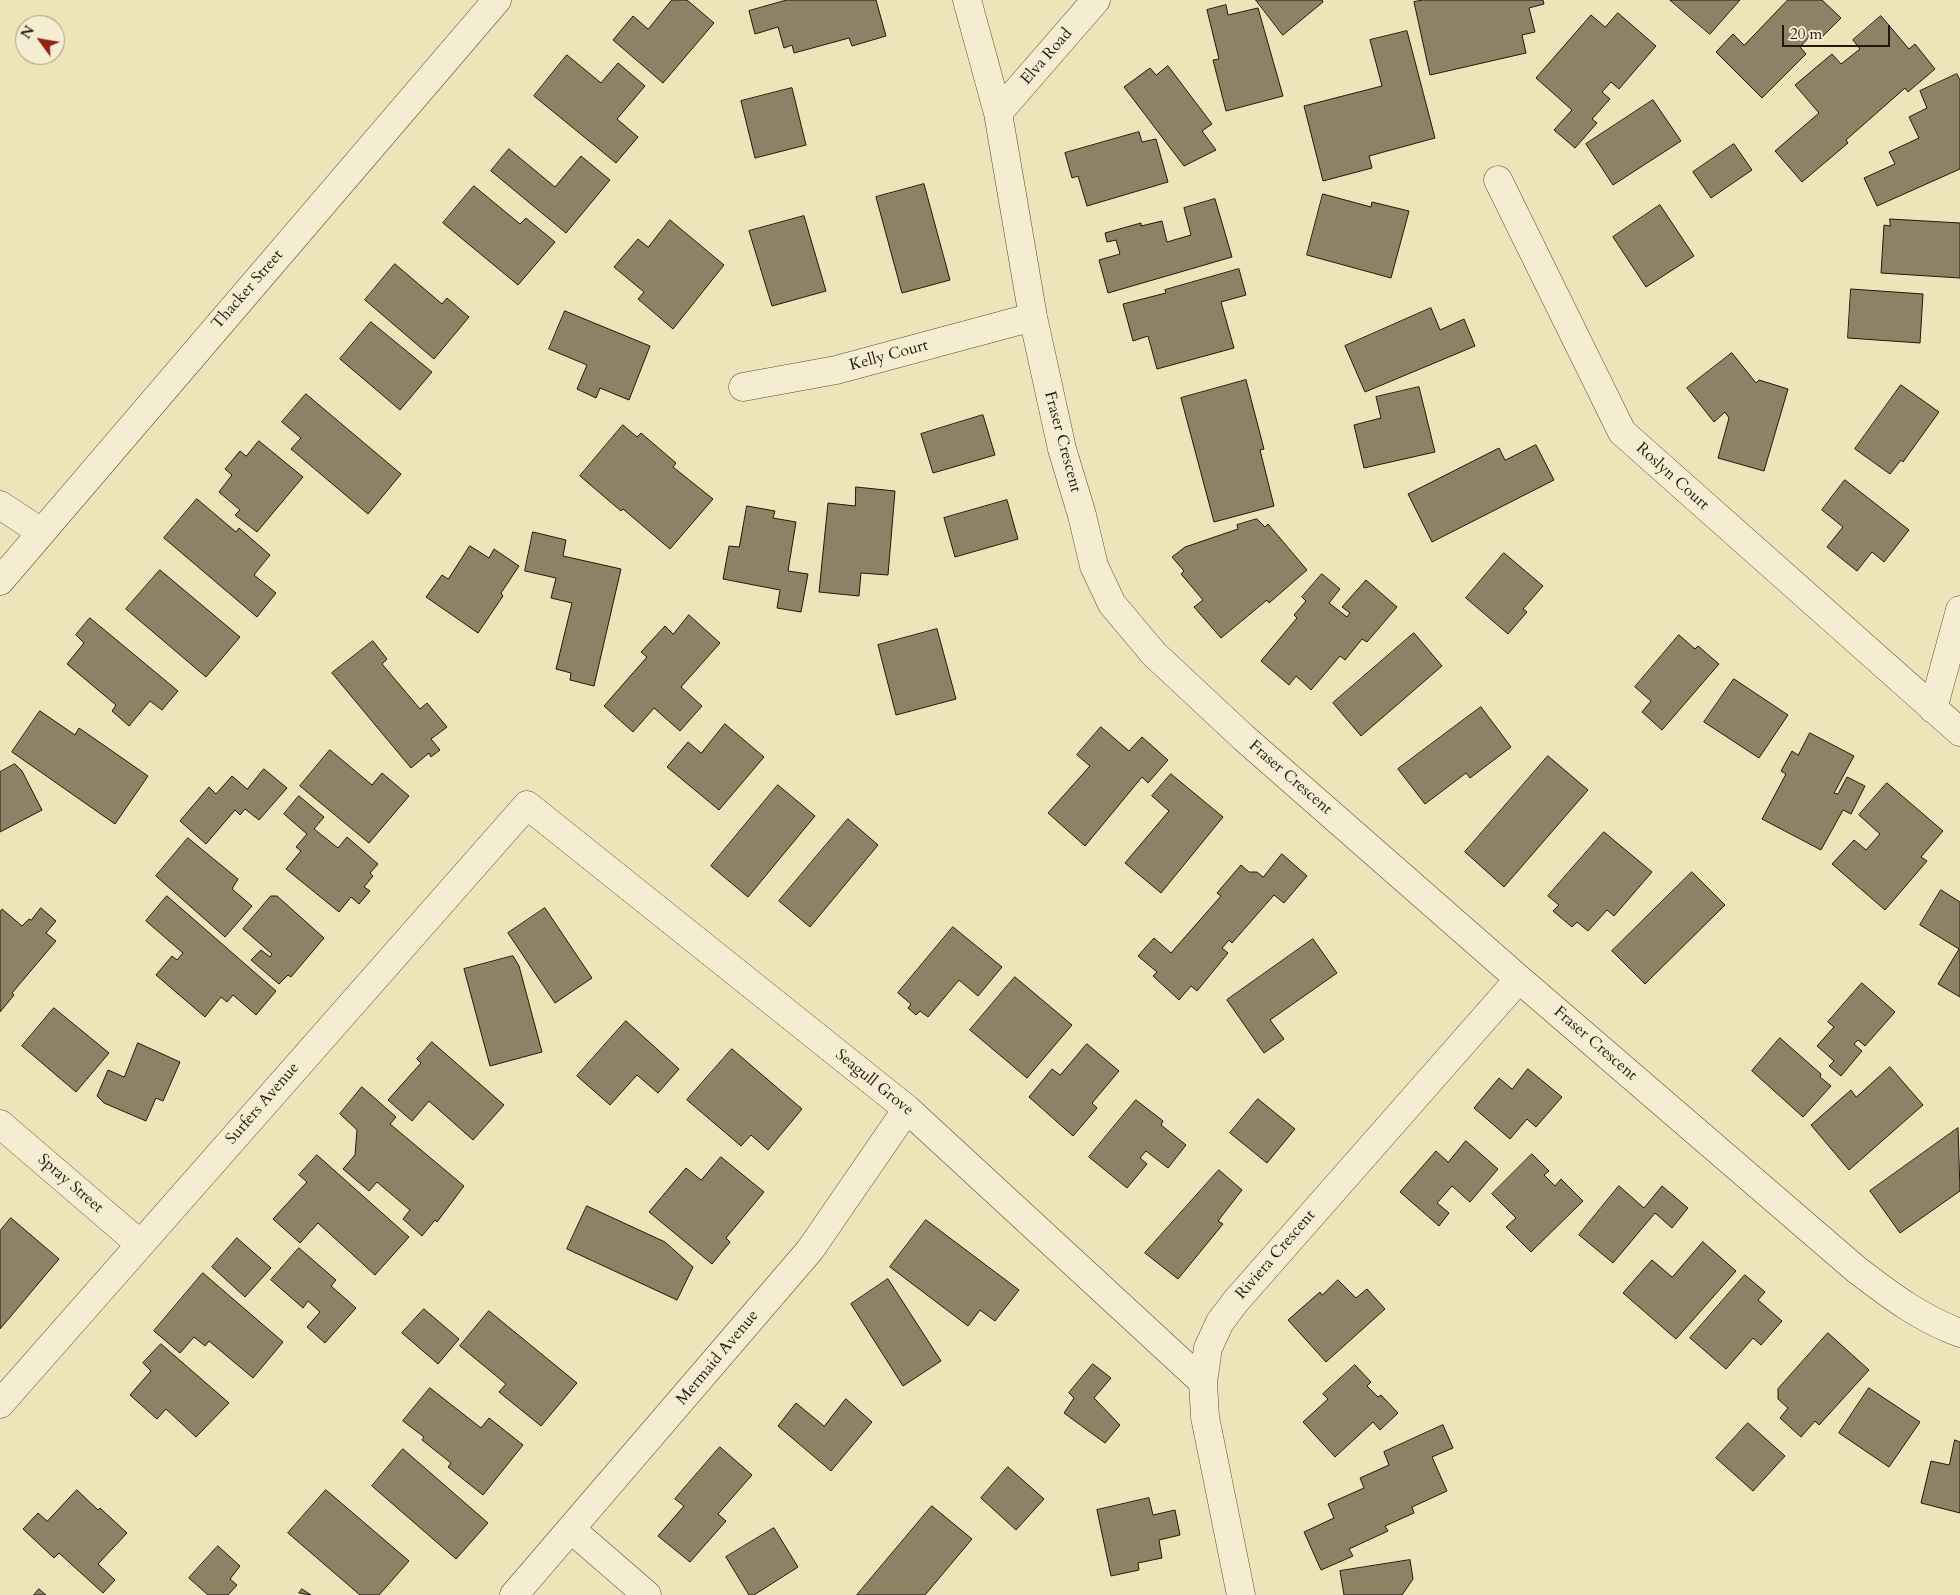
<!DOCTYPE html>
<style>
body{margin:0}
#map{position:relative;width:1960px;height:1595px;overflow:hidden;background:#efe3ba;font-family:Cardo,serif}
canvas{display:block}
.north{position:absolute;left:15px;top:15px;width:50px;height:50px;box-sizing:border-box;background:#f5edd2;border:1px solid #a29783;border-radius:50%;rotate:302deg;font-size:14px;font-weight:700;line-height:20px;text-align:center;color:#26160c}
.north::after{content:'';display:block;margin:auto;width:18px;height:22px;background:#8f2418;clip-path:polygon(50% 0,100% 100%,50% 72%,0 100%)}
.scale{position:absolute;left:1782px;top:25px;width:108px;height:22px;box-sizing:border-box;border:2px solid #26160c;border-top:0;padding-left:6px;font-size:15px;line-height:18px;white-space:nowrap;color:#26160c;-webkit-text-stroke:4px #f5edd2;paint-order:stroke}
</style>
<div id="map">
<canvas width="1960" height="1595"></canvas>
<div class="north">N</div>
<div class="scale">20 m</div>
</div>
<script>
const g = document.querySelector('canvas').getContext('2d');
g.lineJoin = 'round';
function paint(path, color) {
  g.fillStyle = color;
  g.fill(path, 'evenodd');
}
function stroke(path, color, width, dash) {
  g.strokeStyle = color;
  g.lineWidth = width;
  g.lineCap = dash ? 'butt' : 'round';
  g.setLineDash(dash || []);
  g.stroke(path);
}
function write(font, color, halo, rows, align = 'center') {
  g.font = font + ' Cardo,serif';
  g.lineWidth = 5;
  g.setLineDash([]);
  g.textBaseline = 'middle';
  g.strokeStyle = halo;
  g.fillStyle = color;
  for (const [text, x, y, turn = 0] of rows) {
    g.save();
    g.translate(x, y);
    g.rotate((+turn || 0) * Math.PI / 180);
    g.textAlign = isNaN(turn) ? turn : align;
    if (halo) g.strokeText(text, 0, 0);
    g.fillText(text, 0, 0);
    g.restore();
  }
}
const building = new Path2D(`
 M672,0H687L714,23L663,83L613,40L633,16L648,29Z
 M787,0H876L886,36L852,46L849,38L794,53L792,45L784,48L778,27L755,34L749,11Z
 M1256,0H1322L1323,2L1283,35Z
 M1423,0H1543L1544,4L1529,8L1535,32L1522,35L1526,53L1430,75L1414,2Z
 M1670,0H1740L1710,34Z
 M1788,0H1822L1841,18L1818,41L1812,34L1800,47L1806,54L1762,98L1716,52L1733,34L1744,45Z
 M1226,5L1228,15L1258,8L1283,96L1226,111L1213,60L1219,59L1207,10Z
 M1618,13L1656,46L1619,89L1611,82L1602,92L1610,99L1592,119L1597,123L1575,148L1554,130L1572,110L1536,78L1591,15L1605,27Z
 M1881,16L1909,49L1915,44L1935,69L1908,92L1905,88L1846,140L1848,143L1802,182L1775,151L1819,113L1795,85L1832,54L1841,64L1860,49L1853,40Z
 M1407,31L1435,138L1369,156L1372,168L1323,181L1304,106L1382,86L1370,40Z
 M567,55L601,83L618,63L645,86L617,119L638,137L616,163L534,96Z
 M1168,66L1212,124L1202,131L1216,150L1184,166L1124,87L1150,68L1156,75Z
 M1957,74L1960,80V169L1877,206L1864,178L1895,164L1889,152L1919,138L1909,117L1927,108L1920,91Z
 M792,88L806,145L755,158L741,101Z
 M1653,100L1681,141L1613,185L1586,144Z
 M1139,132L1142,142L1156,139L1168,182L1087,206L1078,176L1072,178L1065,153Z
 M1734,144L1752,170L1711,198L1693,172Z
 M509,149L555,187L581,156L610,180L566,233L491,171Z
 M924,184L950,280L902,293L876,197Z
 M474,186L520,224L526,218L555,242L518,285L443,223Z
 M1323,194L1371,207L1372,202L1409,211L1391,278L1307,255Z
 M1215,199L1232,257L1108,293L1099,260L1120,254L1116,240L1107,242L1105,233L1141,223V226L1162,221L1167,242L1191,235L1184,208Z
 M1660,205L1694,256L1646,287L1613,237Z
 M804,216L826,291L772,306L749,231Z
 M1890,219L1960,223V278L1881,273L1884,225L1890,226Z
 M670,220L724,265L673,329L638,299L644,292L614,267L638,239L648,247Z
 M395,264L442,304L447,298L469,317L434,359L365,300Z
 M1239,269L1246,295L1221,302L1234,348L1157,369L1148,336L1133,341L1123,304L1166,293L1165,290Z
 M1851,289L1923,294L1920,343L1848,338Z
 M1431,308L1440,330L1464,319L1475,346L1365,392L1345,346Z
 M565,311L650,346L629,400L600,388L596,398L577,389L587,365L549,349Z
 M371,322L432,372L400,410L340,359Z
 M1732,353L1756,383L1759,380L1788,389L1764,471L1718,458L1729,418L1725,412L1714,422L1687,388Z
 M1246,380L1264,449L1260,450L1274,506L1214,522L1181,398Z
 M1901,385L1939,412L1903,462L1901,460L1890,474L1855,449Z
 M1419,387L1435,452L1364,468L1354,425L1381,418L1376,397Z
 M306,394L401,474L368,514L291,449L301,438L282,422Z
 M983,415L995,455L933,473L921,434Z
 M623,425L637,437L641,433L676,463L673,467L713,499L670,549L623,509L621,511L580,476Z
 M259,441L303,477L257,532L235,515L240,510L219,492L232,475L225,469L240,451L246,456Z
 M1536,445L1554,480L1432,542L1408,494L1499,448L1505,460Z
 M1845,480L1909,530L1884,562L1872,552L1857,571L1827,547L1843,527L1822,510Z
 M856,487L895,491L888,575L861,573L859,596L819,592L828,503L855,506Z
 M197,499L236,532L239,528L270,555L254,575L276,593L257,617L164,538Z
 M1007,500L1018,539L955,557L944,518Z
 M747,506L775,511L773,518L796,522L788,571L808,574L801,612L777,608L780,590L723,579L729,546L739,547Z
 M1257,519L1265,527L1268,524L1307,570L1269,603L1267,600L1221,638L1194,607L1203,600L1181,574L1184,571L1172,557L1185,547L1238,529L1237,525Z
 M533,532L566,540L563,556L621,569L594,686L570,680L571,673L556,669L572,603L551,598L556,578L525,571Z
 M470,546L489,558L494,549L519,566L501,593L503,596L478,633L426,597L442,575L448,579Z
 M1504,553L1543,586L1523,609L1527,612L1508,634L1466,598Z
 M160,570L240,637L206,677L126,609Z
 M1322,574L1340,589L1329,603L1347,617L1350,613L1342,607L1366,580L1397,607L1367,642L1362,639L1345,660L1340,656L1311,690L1296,676L1289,685L1261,661L1297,618L1294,615L1306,601L1302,597Z
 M689,615L720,643L681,687L702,706L680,731L654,708L633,732L604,706L647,657L641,652L665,626L673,634Z
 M90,618L178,691L162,710L150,701L129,726L112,711L116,705L67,664L84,643L76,635Z
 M937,629L956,699L896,715L878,645Z
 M1414,633L1442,666L1361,736L1333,703Z
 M1679,635L1695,649L1698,646L1719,664L1662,730L1642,712L1651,701L1635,687Z
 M373,641L387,659L382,664L420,709L427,703L447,727L431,739L440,750L431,757L429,753L411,768L332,673Z
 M1734,679L1788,715L1759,758L1704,722Z
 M1481,707L1511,747L1470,778L1466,773L1425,804L1398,769Z
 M40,711L75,735L79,728L148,776L115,824L12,752Z
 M725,724L764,757L719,810L667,767L688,742L701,753Z
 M1101,727L1129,751L1142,737L1168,760L1148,783L1142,777L1085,846L1048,813L1090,766L1077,755Z
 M1810,733L1854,756L1834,793L1838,794L1847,777L1865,786L1851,814L1843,810L1821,850L1762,819L1786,774L1781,771L1792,751L1798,755Z
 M330,750L372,785L382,773L409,796L369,843L300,786Z
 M1548,756L1588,790L1504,887L1465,852Z
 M15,764L22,771L42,810L0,832V772Z
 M264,769L287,788L259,820L245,809L240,815L235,810L206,844L180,821L209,787L216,794L232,776L247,789Z
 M1171,774L1223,817L1161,893L1125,863L1169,811L1152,796Z
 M1887,783L1943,831L1921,857L1927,861L1885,910L1832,864L1854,840L1866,850L1880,834L1859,815Z
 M778,785L815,816L748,897L711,866Z
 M299,796L324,817L314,829L338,848L347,837L378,864L370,873L373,876L364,887L370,891L359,904L351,897L339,912L286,869L301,851L296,847L307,834L284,814Z
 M848,819L878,845L810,927L779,901Z
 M1604,832L1652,872L1614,916L1607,910L1588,931L1577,922L1572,927L1553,911L1559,905L1548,896Z
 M188,838L238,879L232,889L252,906L225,937L156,876Z
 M1282,854L1307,876L1284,903L1274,895L1232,943L1229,940L1222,948L1228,953L1197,991L1191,986L1179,1000L1153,976L1157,972L1138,956L1154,938L1171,953L1221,896L1217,893L1241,865L1249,872H1257L1263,877Z
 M1692,872L1725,905L1645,984L1612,951Z
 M1941,890L1960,902V997L1938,984L1959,949L1920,925Z
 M167,896L276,991L256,1015L233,995L227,1002L221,997L205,1017L156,975L172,956L177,960L183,953L146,921Z
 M271,896H277L324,938L291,977L288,975L279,984L251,960L261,950L270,957L272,954L243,929Z
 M41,908L56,921L46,933L56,941L12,993L14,995L0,1012V912L2,909L22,926L29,919L31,920Z
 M545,908L592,978L555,1003L508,933Z
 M953,927L1002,967L978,996L959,980L928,1017L920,1011L916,1015L908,1008L911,1004L898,993Z
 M1313,939L1337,973L1270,1020L1284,1039L1264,1053L1227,1000Z
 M513,956L519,966L542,1052L490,1066L464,969Z
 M1015,977L1072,1025L1027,1078L970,1030Z
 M1862,983L1895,1012L1865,1046L1858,1040L1854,1044L1862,1051L1841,1076L1829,1066L1834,1061L1817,1046L1834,1027L1828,1022Z
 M54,1008L109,1053L76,1092L22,1046Z
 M626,1021L679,1069L658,1093L637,1075L610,1105L577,1076Z
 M1780,1038L1821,1074L1820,1077L1831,1086L1803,1117L1752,1071Z
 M432,1042L504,1105L473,1140L429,1101L412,1121L388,1100L421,1063L417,1059Z
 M138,1043L180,1062L163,1101L156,1098L146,1121L104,1103L97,1096L108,1070L124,1077Z
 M1087,1044L1119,1071L1092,1103L1097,1108L1073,1136L1029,1097L1052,1069L1060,1075Z
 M732,1049L802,1109L768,1150L751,1135L741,1146L687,1100Z
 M1890,1067L1923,1105L1849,1170L1811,1125L1851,1090L1856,1097Z
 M1528,1069L1562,1097L1536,1127L1527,1119L1510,1139L1474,1108L1499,1078L1512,1089Z
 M362,1087L396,1117L390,1124L464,1186L437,1222L435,1220L422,1236L403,1219L410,1210L377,1182L369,1191L343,1169L355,1155L357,1130L340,1114Z
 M1258,1099L1295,1129L1267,1163L1230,1133Z
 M1136,1100L1163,1121L1161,1125L1186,1145L1168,1168L1146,1151L1140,1158L1147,1164L1127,1188L1089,1157Z
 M1958,1128L1960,1191L1900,1233L1870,1191Z
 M1466,1141L1498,1169L1470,1202L1452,1186L1437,1203L1449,1213L1439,1226L1400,1192L1436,1151L1448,1162Z
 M1532,1154L1549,1171L1544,1175L1555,1186L1561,1179L1583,1201L1531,1252L1506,1227L1516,1218L1492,1194Z
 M317,1155L409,1237L375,1275L318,1223L300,1243L273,1219L307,1182L299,1175Z
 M721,1157L764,1192L726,1238L730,1242L712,1264L649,1212L686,1168L701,1180Z
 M1219,1170L1242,1190L1218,1221L1223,1224L1178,1279L1145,1253Z
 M1619,1186L1644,1208L1662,1186L1688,1208L1672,1228L1655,1213L1613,1263L1579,1235Z
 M587,1206L665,1242L693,1267L677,1300L567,1249Z
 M11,1218L59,1259L0,1329V1231Z
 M926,1220L1019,1290L995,1321L980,1310L968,1326L890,1267Z
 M237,1238L271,1268L245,1297L212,1267Z
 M1703,1242L1736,1271L1676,1339L1623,1293L1652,1260L1672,1277Z
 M299,1248L336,1280L331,1286L356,1308L325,1343L307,1327L320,1312L308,1301L303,1308L271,1280Z
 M203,1273L283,1342L253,1378L209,1341L205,1346L194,1337L180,1353L154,1331Z
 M1745,1275L1765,1292L1758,1300L1782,1321L1761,1345L1753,1338L1726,1369L1690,1338Z
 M888,1279L941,1361L903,1386L851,1304Z
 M1338,1280L1356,1298L1367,1289L1385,1309L1326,1362L1288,1320L1320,1292L1322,1295Z
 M424,1309L459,1339L438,1364L402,1333Z
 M489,1311L577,1383L541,1426L499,1392L506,1384L460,1346Z
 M1828,1333L1869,1370L1819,1425L1815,1421L1801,1437L1780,1418L1788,1408L1778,1399V1389Z
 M161,1344L229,1403L196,1437L166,1409L157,1419L130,1395L151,1371L143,1363Z
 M1093,1364L1111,1378L1094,1398L1120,1425L1105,1443L1064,1413L1074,1398L1069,1393Z
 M1355,1365L1371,1382L1367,1386L1378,1397L1381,1395L1398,1413L1380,1430L1373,1422L1335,1457L1303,1422L1328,1399L1323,1394Z
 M430,1388L481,1428L489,1418L523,1445L483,1495L448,1467L451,1463L422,1440L424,1437L403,1421Z
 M1869,1388L1920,1422L1889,1467L1839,1433Z
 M846,1399L872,1422L831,1471L778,1426L796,1403L824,1426Z
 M1748,1423L1785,1456L1753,1491L1716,1458Z
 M1443,1425L1453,1448L1432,1457L1447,1491L1412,1507L1414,1513L1385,1526L1388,1531L1349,1549L1353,1556L1321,1570L1304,1532L1334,1518L1328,1504L1364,1488L1360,1478L1389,1465L1384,1452Z
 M1955,1440L1960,1442V1513L1921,1503L1931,1461L1949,1465Z
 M720,1447L752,1475L718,1514L726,1521L690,1562L658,1536L684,1506L675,1499Z
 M403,1449L488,1523L456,1559L372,1486Z
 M1008,1467L1044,1499L1016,1530L981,1498Z
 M77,1490L98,1510L100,1508L127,1533L98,1564L115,1580L103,1593L59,1553L54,1558L23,1529L38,1513L47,1521Z
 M326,1490L409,1561L379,1595H360L288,1533Z
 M1149,1498L1153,1515L1175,1510L1180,1535L1159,1540L1162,1558L1138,1563L1139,1570L1111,1576L1097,1510Z
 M932,1506L972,1539L925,1595H857Z
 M774,1528L798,1567L754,1595H749L726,1557Z
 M218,1546L240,1566L230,1579L237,1585L228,1595H208L189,1578Z
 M1410,1560L1413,1579L1402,1595H1344L1340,1571Z
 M39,1589L46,1595H34Z
 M302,1589L311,1595L299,1593Z`);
paint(building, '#8f8166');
stroke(building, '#26160c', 1);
const minor = new Path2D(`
 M967,0L998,113L1033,317L1062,449L1082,515L1094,566L1112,604L1154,654L1244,738L1519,979L1857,1270C1891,1296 1920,1318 1960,1333
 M998,113L1096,0
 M1498,180L1622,432L1960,732
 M743,387L836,370L1033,317
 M0,505L41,532
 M0,581L497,0
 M1933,709L1960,610
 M0,1124L140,1244
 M0,1404L527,805L907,1109L1203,1382
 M572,1530L647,1595
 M514,1595L810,1250L907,1109
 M1241,1595L1205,1417L1203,1382L1208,1348L1220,1322L1236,1301L1519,979`);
stroke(minor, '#584938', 29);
stroke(minor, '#f5edd2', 28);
write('16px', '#26160c', '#f5edd2', [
 ["Elva Road",1047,57,-49],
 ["Thacker Street",248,290,-49],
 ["Kelly Court",889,356,-15],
 ["Fraser Crescent",1062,442,75],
 ["Roslyn Court",1672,477,42],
 ["Fraser Crescent",1290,778,41],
 ["Fraser Crescent",1595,1044,41],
 ["Seagull Grove",874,1083,39],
 ["Surfers Avenue",263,1104,-49],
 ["Spray Street",70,1184,41],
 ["Riviera Crescent",1276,1255,-49],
 ["Mermaid Avenue",718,1358,-50]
]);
</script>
